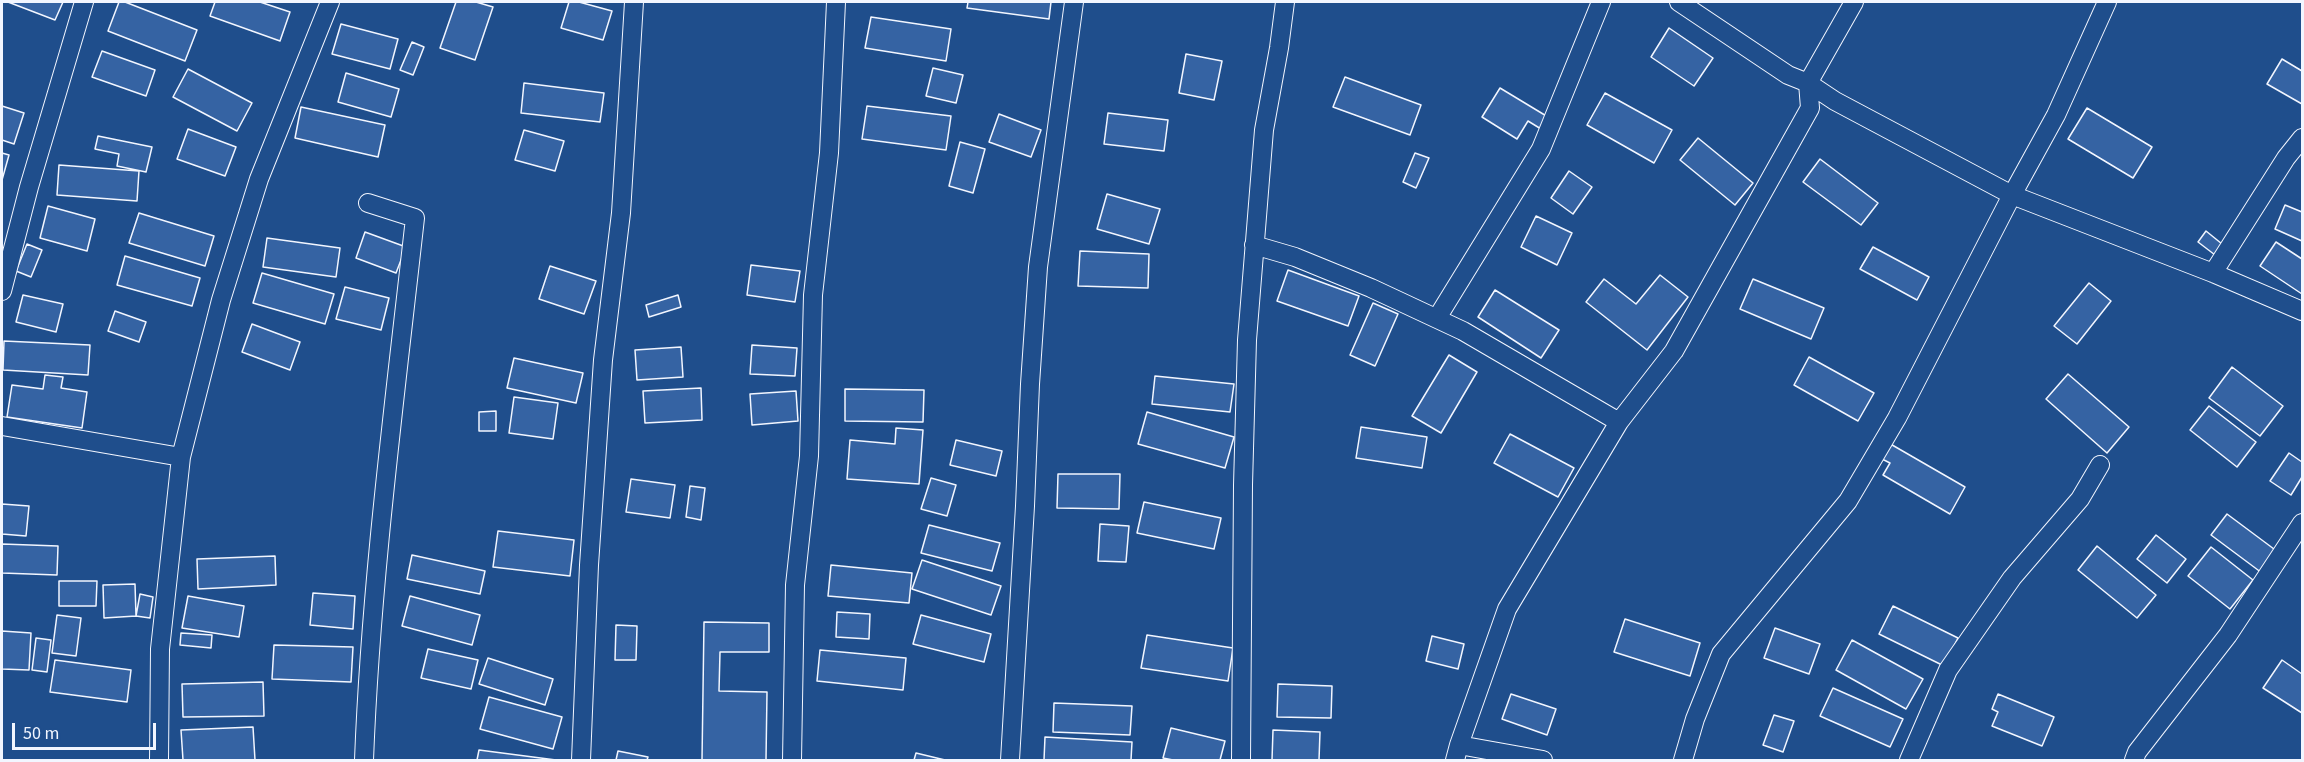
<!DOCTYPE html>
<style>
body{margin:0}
#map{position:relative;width:2304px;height:762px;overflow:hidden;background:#1f4e8c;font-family:"Source Sans 3",sans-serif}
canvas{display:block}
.frame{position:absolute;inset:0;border:3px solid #f2f6ff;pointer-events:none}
.scale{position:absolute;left:12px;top:723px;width:144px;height:27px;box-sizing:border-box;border:3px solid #f2f6ff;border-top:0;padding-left:8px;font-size:18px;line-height:21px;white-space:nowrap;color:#f2f6ff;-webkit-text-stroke:4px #1f4e8c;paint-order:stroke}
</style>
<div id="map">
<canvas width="2304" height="762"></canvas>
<div class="frame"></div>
<div class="scale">50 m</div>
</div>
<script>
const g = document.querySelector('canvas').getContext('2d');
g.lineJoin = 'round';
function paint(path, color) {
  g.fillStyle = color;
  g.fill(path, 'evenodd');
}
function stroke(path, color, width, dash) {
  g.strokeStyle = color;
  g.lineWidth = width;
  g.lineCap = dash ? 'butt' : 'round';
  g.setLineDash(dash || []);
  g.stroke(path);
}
const building = new Path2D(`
 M8,2H63L55,20Z
 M119,2H125L197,30L185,61L108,31Z
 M215,2H260L290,12L280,41L210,16Z
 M456,2H476L493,7L475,60L440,48Z
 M569,2H579L612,11L603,40L561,28Z
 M968,2H1051L1049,19L967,8Z
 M871,17L951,29L946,61L865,48Z
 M341,24L398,39L390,69L332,54Z
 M1669,28L1713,58L1694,86L1651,57Z
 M412,42L424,47L413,75L400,70Z
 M102,51L155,70L146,96L92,77Z
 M1186,54L1222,61L1214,100L1179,93Z
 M2282,59L2302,71V104L2267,84Z
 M933,68L963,75L956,103L926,96Z
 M188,69L252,103L237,131L173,97Z
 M346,73L399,89L391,117L338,102Z
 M1345,77L1421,105L1410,135L1333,107Z
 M524,83L604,93L600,122L521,113Z
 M1500,88L1548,117L1541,129L1528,121L1517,139L1482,117Z
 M1605,93L1672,130L1654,163L1587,125Z
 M2,106L24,113L14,144L2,140Z
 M867,106L951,116L946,150L862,139Z
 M301,107L385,125L378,157L295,138Z
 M2087,108L2152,147L2133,178L2068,139Z
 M1108,113L1168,120L1164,151L1104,144Z
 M999,114L1041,130L1031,157L989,142Z
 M188,129L236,147L225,176L177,159Z
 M524,130L564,141L555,171L515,160Z
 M98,136L152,147L146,172L117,166L119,154L95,149Z
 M1698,138L1753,183L1735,205L1680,160Z
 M960,142L985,149L973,193L949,186Z
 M2,153L9,155L2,180Z
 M1415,153L1429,158L1416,188L1403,182Z
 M1820,159L1878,203L1861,225L1803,182Z
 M59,165L139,171L137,201L57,195Z
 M1569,171L1592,187L1573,214L1551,198Z
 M1107,194L1160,209L1149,244L1097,229Z
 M2285,205L2302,212V241L2275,229Z
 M48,206L95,219L87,251L40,238Z
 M139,213L214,236L205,266L129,243Z
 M1536,216L1572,233L1557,265L1521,247Z
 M2206,231L2227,248L2219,258L2198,242Z
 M365,232L406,247L396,273L356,258Z
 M267,238L340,248L336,277L263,267Z
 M2276,242L2302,259V294L2260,266Z
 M27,244L42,250L31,277L16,271Z
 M1873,247L1929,277L1917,300L1860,269Z
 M1080,251L1149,254L1148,288L1078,286Z
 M125,256L200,278L192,306L117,285Z
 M751,265L800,271L795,302L747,295Z
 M550,266L596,281L584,314L539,299Z
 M1288,270L1359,296L1348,326L1277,301Z
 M262,273L334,294L325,324L253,303Z
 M1660,275L1688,297L1647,350L1586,302L1604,279L1636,304Z
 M1753,279L1824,308L1811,339L1740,309Z
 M2089,283L2111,301L2077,344L2054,326Z
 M345,287L389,298L381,330L336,319Z
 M1495,290L1559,330L1541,358L1478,317Z
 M23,295L63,304L56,332L16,322Z
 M678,295L681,307L649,317L646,305Z
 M1373,303L1398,314L1375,366L1350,355Z
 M115,311L146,322L139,342L108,331Z
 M252,324L300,342L290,370L242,352Z
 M4,341L90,345L88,375L3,370Z
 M752,345L797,348L795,376L750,374Z
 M681,347L683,377L637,380L635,350Z
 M1449,355L1477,372L1441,433L1412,416Z
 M1809,357L1874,393L1858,421L1794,385Z
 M514,358L583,373L576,403L507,388Z
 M2232,367L2283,406L2260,436L2209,398Z
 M2068,374L2129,427L2107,453L2046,399Z
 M45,375L63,377L61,388L87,392L82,428L7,417L12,385L43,389Z
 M1155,376L1234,384L1230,412L1152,404Z
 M701,388L702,420L645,423L643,391Z
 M845,389L924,390L923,422L845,421Z
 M796,391L798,421L752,425L750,394Z
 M514,397L558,403L553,439L509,433Z
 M2209,406L2256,442L2237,467L2190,430Z
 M496,411V431H479V412Z
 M1147,412L1234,437L1225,468L1138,444Z
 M1361,427L1427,437L1422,468L1356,458Z
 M896,428L923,430L919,484L847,479L850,440L895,444Z
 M1510,434L1574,468L1558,497L1494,463Z
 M956,440L1002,451L996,476L950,465Z
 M1887,442L1965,487L1950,514L1883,475L1890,463L1878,457Z
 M2289,453L2302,462V477L2291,495L2270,481Z
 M1058,474H1120L1119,509L1057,508Z
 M931,478L956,485L947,516L921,509Z
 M631,479L675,485L670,518L626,512Z
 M690,486L705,488L701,520L686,517Z
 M1144,502L1221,518L1214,549L1137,533Z
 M2,504L29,506L26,536L2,534Z
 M2227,514L2282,555L2266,576L2211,535Z
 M1100,524L1129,526L1126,562L1098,561Z
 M929,525L1000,543L992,571L921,553Z
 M498,531L574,540L570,576L493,567Z
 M2156,535L2186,559L2167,583L2137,559Z
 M2,544L58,546L57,575L2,573Z
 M2097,546L2156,595L2137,618L2078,570Z
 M2211,547L2253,580L2230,609L2188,576Z
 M412,555L485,571L480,594L407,579Z
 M275,556L276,585L198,589L197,559Z
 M922,560L1001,586L991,615L912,589Z
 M831,565L912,573L909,603L828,596Z
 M59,581H97L96,606H59Z
 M135,584L136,616L104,618L103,585Z
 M313,593L355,596L353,629L310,625Z
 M140,594L153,597L150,618L136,616Z
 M188,596L244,606L239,637L182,628Z
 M410,596L480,615L472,645L402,626Z
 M1893,606L1958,638L1944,666L1879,634Z
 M837,612L870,614L869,639L836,637Z
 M57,615L81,618L76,656L52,653Z
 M921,615L991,634L984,662L913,644Z
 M1625,619L1700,643L1690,676L1614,652Z
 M704,622L769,623V652H720L719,691L767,692L766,760H702Z
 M616,625L637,626L636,660H615Z
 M1775,628L1820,644L1809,674L1764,658Z
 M2,631L31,633L29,670L2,669Z
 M181,633L212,635L211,648L180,645Z
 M1147,635L1233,648L1228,681L1141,668Z
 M1432,636L1464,644L1458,669L1426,661Z
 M36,638L51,640L47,672L32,670Z
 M1852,640L1923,679L1906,709L1836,670Z
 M274,645L353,647L351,682L272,679Z
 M428,649L478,660L471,689L421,678Z
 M820,650L906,658L903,690L817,681Z
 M488,658L553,679L545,705L479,684Z
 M55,660L131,670L127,702L50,692Z
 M2282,660L2302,674V713L2263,688Z
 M263,682L264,716L183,717L182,684Z
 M1278,684L1332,686L1331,718L1277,717Z
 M1833,688L1903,719L1890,747L1820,716Z
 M1511,694L1556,709L1547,735L1502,719Z
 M1998,694L2054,717L2042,746L1992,726L1998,712L1992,709Z
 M489,697L562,717L553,749L480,729Z
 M1054,703L1132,706L1130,735L1053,732Z
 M1774,715L1794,721L1783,752L1763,745Z
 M253,727L255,760H183L181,730Z
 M1171,728L1225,741L1220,760H1173L1163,758Z
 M1273,730L1320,732L1319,760H1272Z
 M1045,737L1132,742L1131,760H1044Z
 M479,750L556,760H477Z
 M618,751L648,757L647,760H616Z
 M916,753L945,760H914Z`);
paint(building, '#3563a3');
stroke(building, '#f2f6ff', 1.5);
const minor = new Path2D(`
 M1679,2L1788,75L1808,83L1854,2
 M1254,245L1295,257L1371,288L1463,331L1619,422L1507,609L1459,745L1455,760
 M2213,273L2286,158L2302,138
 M2,291L29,187L84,2
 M1437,318L1541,149L1601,2
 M1619,422L1674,351L1810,108L1808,83L1835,101L2012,195L2213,273L2302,311
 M2,426L181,457
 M1459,745L1543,760
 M159,760L160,649L181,457L221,300L259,179L330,2
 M364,760C371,579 395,398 415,218L368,203
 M581,760L589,565L603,360L621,213L634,2
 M792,760L795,585L809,456L813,295L829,153L836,2
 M1010,760L1025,506L1030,384L1038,267L1074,2
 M1241,760L1243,485L1247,340L1264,130L1279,48L1285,2
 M1683,760L1695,719L1721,654L1848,501L1897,418L2012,195L2056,115L2107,2
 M1909,760L1948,670L2012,578L2080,499L2100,465
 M2134,760L2137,752L2228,635L2302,523`);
stroke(minor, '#f2f6ff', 20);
stroke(minor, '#1f4e8c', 18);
</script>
